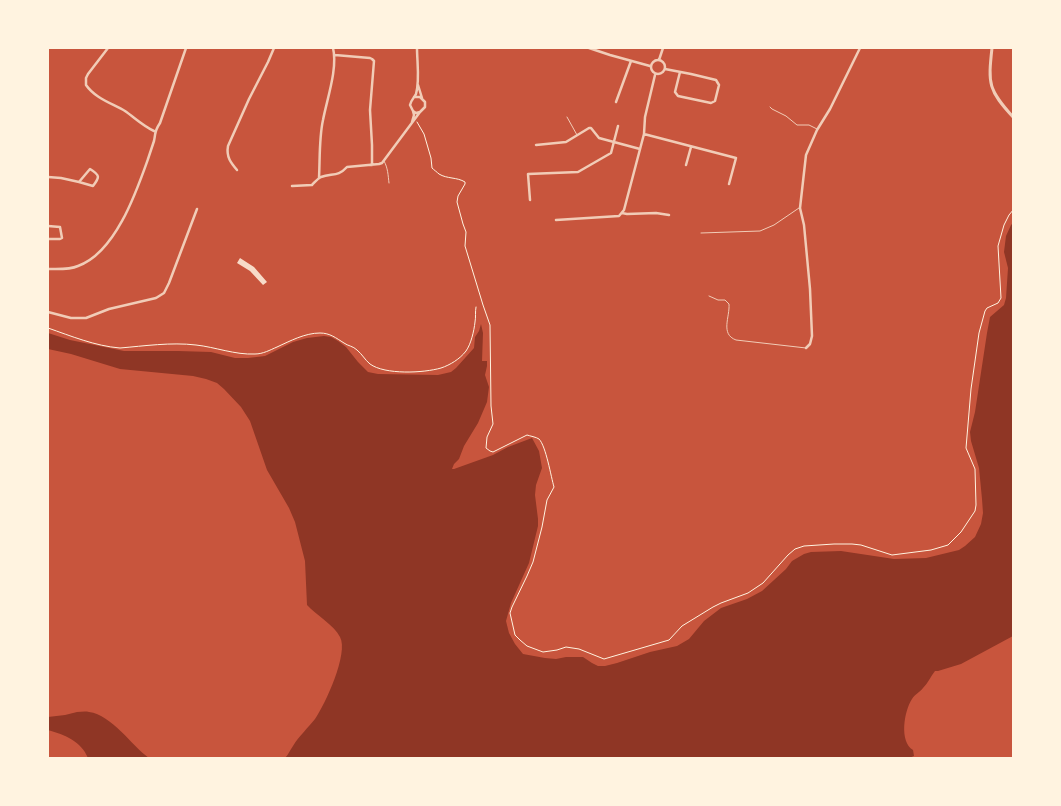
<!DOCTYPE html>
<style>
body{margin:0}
#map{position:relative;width:1061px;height:806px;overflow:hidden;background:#c8553d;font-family:Poppins,sans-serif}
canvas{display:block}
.frame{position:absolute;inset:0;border:49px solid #fff3e0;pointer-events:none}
</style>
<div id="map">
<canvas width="1061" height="806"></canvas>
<div class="frame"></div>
</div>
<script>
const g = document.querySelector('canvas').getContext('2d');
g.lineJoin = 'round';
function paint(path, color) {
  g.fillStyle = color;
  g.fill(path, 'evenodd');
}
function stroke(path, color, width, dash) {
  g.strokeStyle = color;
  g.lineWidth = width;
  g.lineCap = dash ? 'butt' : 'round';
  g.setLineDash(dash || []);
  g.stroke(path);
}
paint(new Path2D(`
 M1013,223V636L961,664L938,671H935C931,676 928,683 923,688C920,692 915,694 912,699C904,711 899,742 913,750L914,756L909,758H285C288,755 290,750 293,746C299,736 308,728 315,719C325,705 349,653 340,637C334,625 316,615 307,605L305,561L295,522L289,508L267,470L250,421L241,407L224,389L217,383L206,379L193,376L120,369L71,354L48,349V333L70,340L124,351H178L211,352L235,358H248L265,356L293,342L307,338L324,336L331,337L338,341L346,347L358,362L368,372L378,374L438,375L451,372L456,368L474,348L475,337L479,331L481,324L483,333L482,361H487V366L485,375L489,387L487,402L478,423L464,446L459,459L454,464L452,469H454L493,455L508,447L532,438L539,451L542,468L536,485L535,495L538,519V526L529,563L511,603L506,621L509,633L515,644L523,654L545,658L556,659L566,657H583L592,663L598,666H605L617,663L650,652L677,646L689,639L704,621L721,608L747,599L762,591L786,569L792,561L804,554L811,552L841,551L894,559L926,558L959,550L965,546L975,537L981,524L983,513L982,499L979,468L971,441L970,432L975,412L987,333L990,317L1004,305L1006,298L1008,268L1004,252L1006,236L1011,225Z
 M77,712C81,712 85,711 89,712C112,715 131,745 149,758H88C81,741 65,735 48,730V717L65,715Z`), '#8f3625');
paint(new Path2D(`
 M240,258L254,267L267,282L263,285L250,271L237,263Z`), '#f7dbc8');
stroke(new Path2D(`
 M417,122L424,134L431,158L432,168C433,169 438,173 439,174C447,179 457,177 465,182V184L458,196L457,202L463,224L466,232L465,246L483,305L490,325L491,406L493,424L487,437L486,448L490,451L493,452L527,435C530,436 536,437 539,439C546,446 551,477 554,487L547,500L542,527L533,562L527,576L512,607L510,613L515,635L520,640L527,646L543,652L557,650L566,647L579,649L604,659L669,640L682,626L713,607L721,603L748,593L763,583L788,555L795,549L804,546L834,544H852L861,545L892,555L931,550L948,545L961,532L975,511L976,505L975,469L966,448L971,389L979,333L985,311L987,308L998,303L1001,298L998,246L1004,225L1009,215L1014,209
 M48,328C71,336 95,346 120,348C144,346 171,342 196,345C215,347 235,355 255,354C263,354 270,350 277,347C290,341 305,333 320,333C330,333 336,338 344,343C348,346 353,346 357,350C362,354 365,360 370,364C385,375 424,373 441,368C450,365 460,359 466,351C471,344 474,331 475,322C476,317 475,312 476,307`), '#fff3e0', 1);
stroke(new Path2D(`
 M770,107L772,109L786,116L797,125H809L817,129
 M567,117L577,135
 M384,161C388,168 388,175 389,183
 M701,233L760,231L774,225L799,208
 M709,296L718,300H725L729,304C730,317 720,334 736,340L806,348`), '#f1ccb7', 1);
stroke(new Path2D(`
 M108,48L88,74L86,78V85C95,98 111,103 125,111C135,118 143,126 154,131
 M589,48L610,55L650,66
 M335,55L370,58L372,59L374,61L370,110L372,145V165
 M651 67a7 7 0 1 1 14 0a7 7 0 1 1-14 0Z
 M659,60L663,48
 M665,69L691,74L716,80L719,85L715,101L711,103L678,96L675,92L680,72
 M418,85L422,98
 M414,97H420L425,102V107L420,112L416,113L413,111L410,105C411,100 414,98 416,94C420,80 417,62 417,48
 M616,102L631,61
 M412,122L414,115L413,111
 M644,134L736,158L729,184
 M536,145L566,142L589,128H591L599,138L640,149
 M686,165L691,147
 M90,169C100,175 100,177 93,186L79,182Z
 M237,170C231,163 226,157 228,146L249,99L268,62L274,48
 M48,177L61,178L79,182
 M319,178C320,159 319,138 323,120C327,99 338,68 333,48
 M292,186L312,185C315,182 317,179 321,177C332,173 338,177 347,167L379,164L382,163L420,112
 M530,200L528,174L578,172L611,153L618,126
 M622,213L627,214L656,213L669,215
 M556,220L619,216L624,210L644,134L645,117L655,75
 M48,226L60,227L62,238L60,239H48
 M48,269C58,269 69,270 78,266C115,253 136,193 148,159C150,153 152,147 154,141C156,132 154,132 160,123L186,48
 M48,312L71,318H86L109,309L156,298L164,293L169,283L197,209
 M806,348L810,344L812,336L810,289L804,225L800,208L806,155L817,130L830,109L860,48`), '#f1ccb7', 2.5);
stroke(new Path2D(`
 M992,48C988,84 988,90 1014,118`), '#f1ccb7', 3);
</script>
